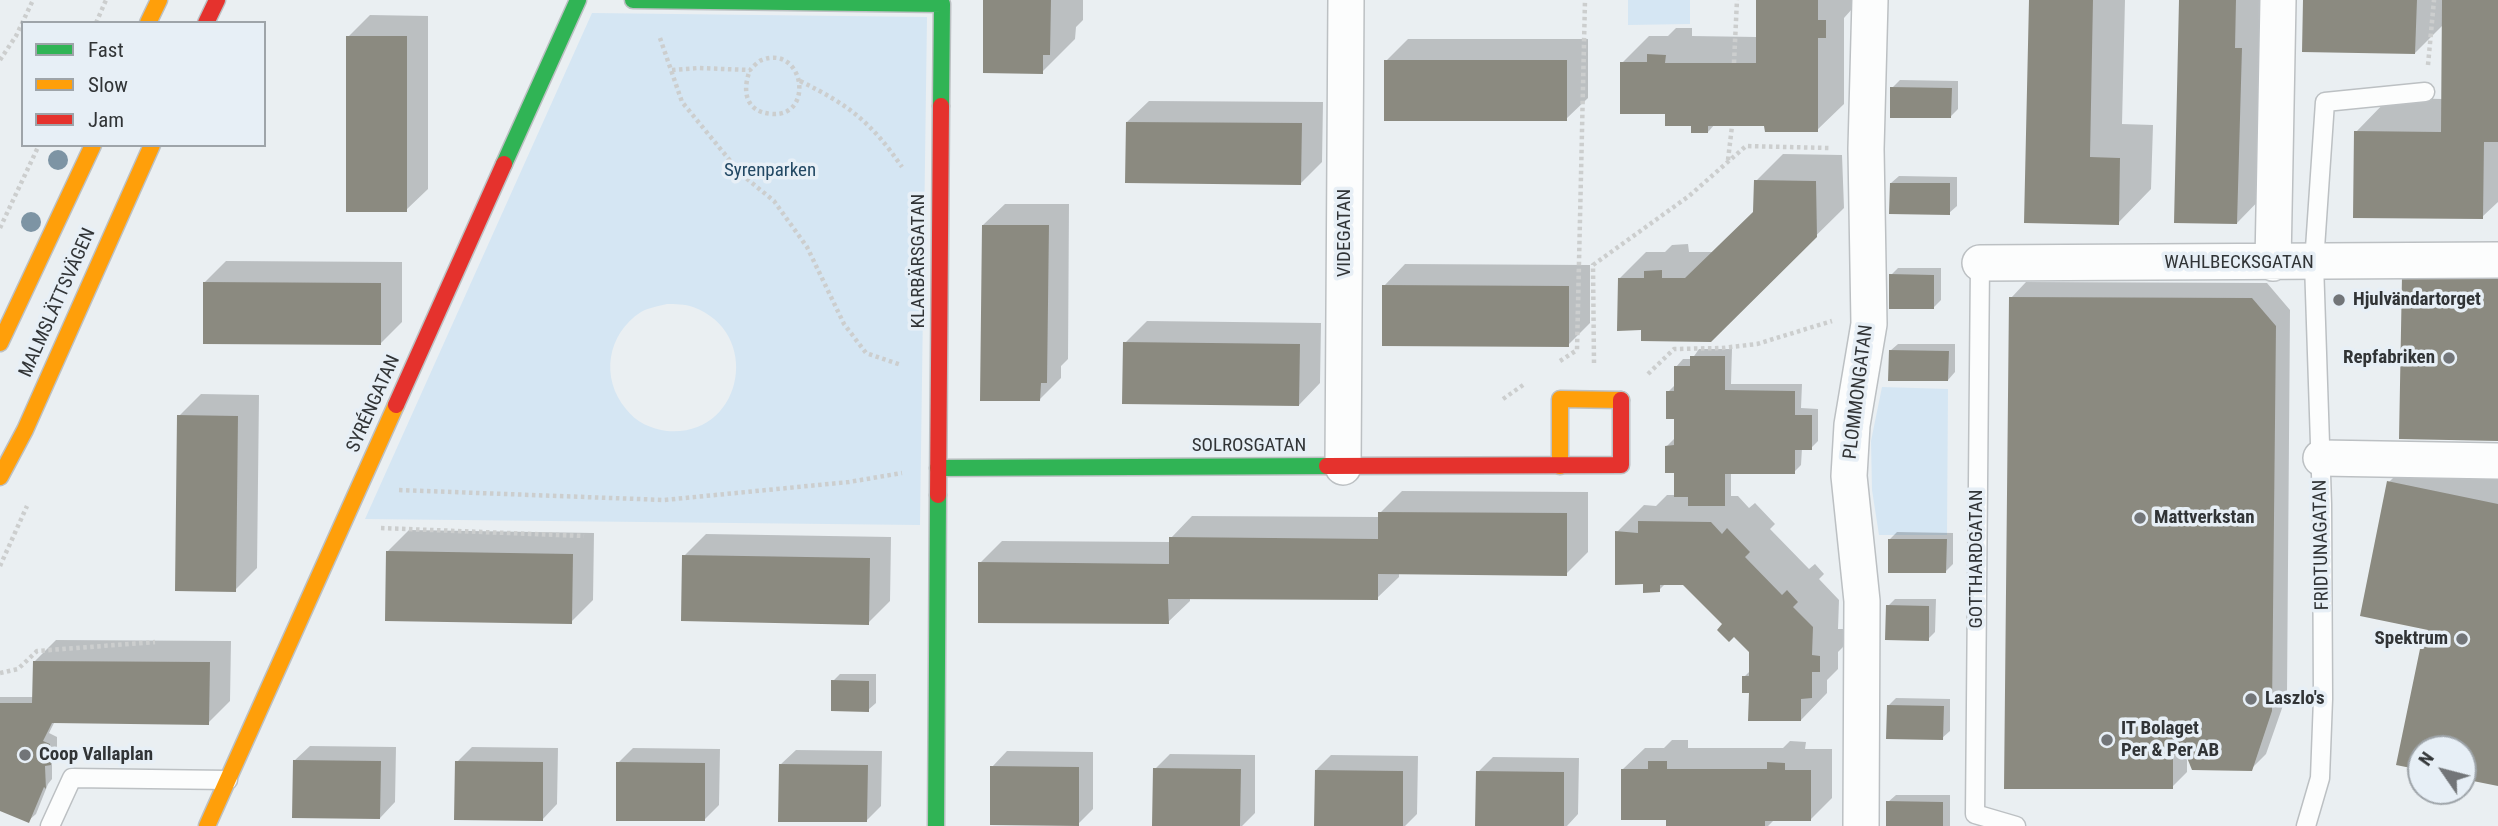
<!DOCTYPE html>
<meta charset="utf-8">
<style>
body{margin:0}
#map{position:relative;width:2498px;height:826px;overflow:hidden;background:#eaeff2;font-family:"Roboto Condensed",sans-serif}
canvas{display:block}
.legend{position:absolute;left:21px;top:21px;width:245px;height:126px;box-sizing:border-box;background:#e7eff6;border:2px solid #9ea4a9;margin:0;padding:9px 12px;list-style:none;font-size:21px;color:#313436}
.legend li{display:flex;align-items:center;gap:14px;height:35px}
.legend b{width:35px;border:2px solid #9ea4a9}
.north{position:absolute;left:2407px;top:735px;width:70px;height:70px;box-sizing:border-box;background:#e7eff6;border:2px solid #9ea4a9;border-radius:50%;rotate:305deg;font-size:19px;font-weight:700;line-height:28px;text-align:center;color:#313436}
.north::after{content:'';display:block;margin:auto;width:24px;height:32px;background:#727578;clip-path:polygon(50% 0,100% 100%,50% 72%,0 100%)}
</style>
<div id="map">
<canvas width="2498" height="826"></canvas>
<ul class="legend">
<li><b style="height:9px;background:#30b455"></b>Fast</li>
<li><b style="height:9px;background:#ff9f0a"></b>Slow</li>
<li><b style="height:9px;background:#e5322d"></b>Jam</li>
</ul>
<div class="north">N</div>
</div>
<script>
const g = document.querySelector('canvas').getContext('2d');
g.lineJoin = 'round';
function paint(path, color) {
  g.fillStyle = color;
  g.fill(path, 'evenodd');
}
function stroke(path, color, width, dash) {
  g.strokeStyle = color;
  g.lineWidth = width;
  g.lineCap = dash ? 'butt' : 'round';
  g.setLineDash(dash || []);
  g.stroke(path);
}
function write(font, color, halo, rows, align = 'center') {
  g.font = font + ' "Roboto Condensed",sans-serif';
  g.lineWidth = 7;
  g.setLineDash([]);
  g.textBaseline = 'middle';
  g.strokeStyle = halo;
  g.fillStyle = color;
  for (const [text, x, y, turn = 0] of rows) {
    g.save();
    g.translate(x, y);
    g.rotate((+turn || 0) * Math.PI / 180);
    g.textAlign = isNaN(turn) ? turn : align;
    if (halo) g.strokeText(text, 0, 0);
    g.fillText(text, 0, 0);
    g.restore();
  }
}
paint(new Path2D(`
 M1628,0H1690V24L1628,25Z
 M592,13L927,17L920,525L365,519ZM667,304C675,304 685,304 693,307C764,333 742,438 667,431C651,429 636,422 626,409C600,378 607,334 641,312C648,308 659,306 667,304Z
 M1882,387L1948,389L1947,535H1879L1872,490L1871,441Z`), '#d5e6f3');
paint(new Path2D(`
 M985,0H1083V20L1076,27L1075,39L1042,72Z
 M1757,0H1852V9L1844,18V104L1817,130L1766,124H1715L1708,132L1667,113L1622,63L1649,36H1668L1676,28H1692V36L1757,37Z
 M2031,0H2125L2122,124L2153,125L2151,189L2118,223L2026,221Z
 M2180,0H2268L2270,189L2237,223Z
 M2305,0H2498V202L2482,217L2356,132L2389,98L2443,99L2444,24L2415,53Z
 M370,15L428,16V189L406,210L348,37Z
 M1408,39H1588V98L1566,119L1386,61Z
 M1900,80L1958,81V109L1951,116L1892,88Z
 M1149,101L1323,102L1322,162L1301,183L1127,122Z
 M1783,154L1842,155L1844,208L1710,340L1642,329L1619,279L1646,252H1665L1672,245L1688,244L1689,252H1714L1755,212L1756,181Z
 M1899,176L1957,177V206L1949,213L1891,183Z
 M1005,204H1069L1068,359L1061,366V378L1040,399L983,225Z
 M226,261L402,262V322L380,344L205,282Z
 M1405,264L1590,265V323L1568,345L1384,286Z
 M1898,268H1941V300L1934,307L1891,275Z
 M2026,282L2267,283L2290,310L2287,694L2266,754L2251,769L2187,754V772L2172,787L2011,298Z
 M1147,321L1321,323L1320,383L1299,405L1125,343Z
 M1898,344H1955V372L1948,380L1890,351Z
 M1699,349H1732L1731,384H1802L1801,408L1818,409V441L1811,448H1802L1801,465L1794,472H1731V496H1738L1749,508L1755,503L1775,524L1770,529L1809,569L1815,564L1824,574L1819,579L1839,600L1838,629H1846V644L1838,652V669L1827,680V693L1801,720L1750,691L1744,677L1751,670V651L1684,583H1666L1659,590L1644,583L1617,532L1644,505L1656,506L1667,495H1676V471L1667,446L1675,438L1676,417L1668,392L1676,384V367L1683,359H1692Z
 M201,394L259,395L257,568L235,590L179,416Z
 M2427,444L2498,459V785L2463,777V749H2421V769L2398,764L2422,650L2426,645L2430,628L2389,482Z
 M1402,491L1588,492V552L1566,574L1399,573V577L1377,598L1190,597V601L1168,622L980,563L1002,541L1171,542V538L1192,516L1380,517V513Z
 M409,530L594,533L593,600L571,622L387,552Z
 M1897,532L1953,533V564L1945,572L1890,539Z
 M706,534L891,537L890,601L868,623L684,556Z
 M1895,599H1936L1935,632L1928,639L1888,606Z
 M56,640L231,641L230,701L208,723L55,721L49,733L57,737V756L52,762V779L48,784L36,814L28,821L0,809V697H34V662Z
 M840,674H876V703L868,710L833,681Z
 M1896,698L1950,699V731L1942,738L1888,706Z
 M1672,740H1688V748H1783L1790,741L1806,742L1805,749H1832V798L1810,820L1775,819L1768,826H1668V818L1623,769L1645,748H1664Z
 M310,746L396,747L395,802L380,818L294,761Z
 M472,747L558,748L557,804L542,820L457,762Z
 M633,748L720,749L719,805L704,820L618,763Z
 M796,750L882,751L881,806L866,821L780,765Z
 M1007,751L1093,752V809L1078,824L992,767Z
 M1170,754L1255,755V813L1242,826H1153L1155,769Z
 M1331,755L1418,756L1417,814L1405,826H1316V770Z
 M1493,757L1579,758L1578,814L1567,826H1477L1478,772Z
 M1896,795H1950V826H1888V802Z`), '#0003');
paint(new Path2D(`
 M983,0H1051L1050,55H1043V74L983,73Z
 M1756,0H1818V20H1826V38H1818V132H1765L1764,126H1708V133H1691V126H1665V114H1620V62H1647V54L1666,55L1665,63H1756Z
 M2029,0H2093L2090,157L2120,158L2119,225L2024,223Z
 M2179,0H2236L2235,48H2242L2237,224L2174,223Z
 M2303,0H2417L2415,54L2302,52Z
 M2442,0H2498V142H2484L2483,219L2353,218L2354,131L2441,132Z
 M346,36H407V212H346Z
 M1384,60H1567V121H1384Z
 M1890,87L1952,88L1951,118H1890Z
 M1126,122L1302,123L1301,185L1125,183Z
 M1754,180L1816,181L1817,237L1711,342L1641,341V330L1617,331L1618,278H1644V271L1662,270V278H1685L1753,212Z
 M1890,183H1950V215L1889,214Z
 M982,225H1049L1047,383H1041L1040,401H980Z
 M1889,274L1934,275V309H1889Z
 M2402,276L2498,278V441L2399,439Z
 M203,282L381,283V345L203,344Z
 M1382,285L1569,286V347L1382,346Z
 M2009,297L2252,298L2276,326L2272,711L2252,771L2192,770L2186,755H2173V789H2004Z
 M1123,342L1300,344L1299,406L1122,404Z
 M1889,350L1949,351L1948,381H1888Z
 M1690,356H1725V390L1795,391V415H1812V450H1795V474H1725V506H1688V497H1674V473H1665V446L1674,445V419H1666V391H1674V366H1690Z
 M177,415L238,416L236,592L175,591Z
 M2387,481L2498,504V786L2463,779V749H2421V770L2396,765L2420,649H2424L2428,630L2360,616Z
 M1378,512L1567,513V576L1378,574V600L1168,599L1169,624L978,623V562L1169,564V537L1378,539Z
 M1638,521L1711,522L1722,534L1727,528L1750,552L1745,557L1782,595L1787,590L1798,602L1793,607L1813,627L1812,655L1820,656V672H1812V698L1801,699V721H1748L1749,693H1742V676H1749V652L1734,637L1729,642L1717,630L1722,624L1683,585H1660V592L1643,593V584L1615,585V531L1638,533Z
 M1888,539H1947L1946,573H1888Z
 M386,551L573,554L572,624L385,621Z
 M682,555L870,558L869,625L681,621Z
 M1886,605L1929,606V641L1885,640Z
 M33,661L210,662L209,725L52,723L43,741L50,744L51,765L45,766L46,789L44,787L29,823L0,811V703H32Z
 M831,680L869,681V712L831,711Z
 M1887,705L1944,706L1943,740L1886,739Z
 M293,760L381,761L380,819L292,818Z
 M455,761L543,762V821L454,820Z
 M1648,761H1667V769H1767V762L1785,763V770H1811V821H1765V826H1666V820H1621V769H1648Z
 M616,762L705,763V821H616Z
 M779,764L868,765L867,822H778Z
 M990,766L1079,767V826L990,825Z
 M1153,768L1241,769L1240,826H1152Z
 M1315,770L1403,771V826H1314Z
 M1476,771L1564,772V826H1475Z
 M1886,801L1943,802V826H1886Z`), '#8b8a80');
const lane = new Path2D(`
 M1980,263L1975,814L2016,826
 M50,826L72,778L228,780
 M2306,826L2320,778L2323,699L2322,504L2314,263L2325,102L2425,92`);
const street = new Path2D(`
 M1980,263L2498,260
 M2273,263L2278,0
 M2321,458L2498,461
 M1343,467L1346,0
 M1861,826L1862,601L1849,476L1852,425L1869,324L1866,149L1870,0`);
const fast = new Path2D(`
 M633,0L942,4L941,106
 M504,164L578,0
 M938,468L1327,466
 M936,826L938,495`);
const slow = new Path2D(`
 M148,23L159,0
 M0,343L93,145
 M1560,466V399L1621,400
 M0,477L25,430L152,145
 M207,826L396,405`);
const jam = new Path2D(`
 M206,23L217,0
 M396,405L504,164
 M1327,466L1621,465V400
 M938,495L941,106`);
stroke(lane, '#bcc0c3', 21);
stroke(street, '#bcc0c3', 38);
stroke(fast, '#bcc0c3', 19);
stroke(slow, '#bcc0c3', 19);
stroke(jam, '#bcc0c3', 19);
stroke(new Path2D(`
 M96,23L106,0
 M660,38L682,102L741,174L774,201L807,247L844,324L866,353L901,365
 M0,60L16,36L33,0
 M1734,63L1737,0
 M2428,65L2434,0
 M672,70L698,68L750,70C753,67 758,61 762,60C804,44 815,117 772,114C745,112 742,91 750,70
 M800,81C849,105 871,122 902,167
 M1728,160L1732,126
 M0,228L39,145
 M1560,361L1577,350L1585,0
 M1594,363L1593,265L1689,196L1746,146L1830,148
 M1648,374L1674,349L1722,348L1757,344L1832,321
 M1503,399L1526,383
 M399,490L664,500L849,482L902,473
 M381,528L584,536
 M0,566L27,506
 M0,673L18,669L37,651L155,642`), '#cccece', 4.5, [3.5, 3.5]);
stroke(lane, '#fcfdfd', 18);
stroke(street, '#fcfdfd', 35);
stroke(fast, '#30b455', 16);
stroke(slow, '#ff9f0a', 16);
stroke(jam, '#e5322d', 16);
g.fillStyle = '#7d94a4';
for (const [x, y] of [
 [58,160],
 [31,222]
]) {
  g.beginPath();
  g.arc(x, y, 10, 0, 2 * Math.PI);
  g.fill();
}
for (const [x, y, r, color] of [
 [2339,300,7,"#727578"],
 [2449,358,7,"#727578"],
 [2140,518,7,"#727578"],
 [2462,639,7,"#727578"],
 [2251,699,7,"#727578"],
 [2107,740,7,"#727578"],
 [25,755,7,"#727578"]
]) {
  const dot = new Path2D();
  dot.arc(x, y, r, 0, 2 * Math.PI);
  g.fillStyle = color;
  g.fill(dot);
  stroke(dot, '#e7eff6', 2.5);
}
write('19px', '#234964', '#e7eff6', [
 ["Syrenparken",770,171]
]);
write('19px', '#313436', '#e7eff6', [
 ["VIDEGATAN",1345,233,-90],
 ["KLARBÄRSGATAN",919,261,-90],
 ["WAHLBECKSGATAN",2239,263],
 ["MALMSLÄTTSVÄGEN",58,303,-66],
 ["PLOMMONGATAN",1859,392,-83],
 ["SYRÉNGATAN",374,404,-66],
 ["SOLROSGATAN",1249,446],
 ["FRIDTUNAGATAN",2322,545,-91],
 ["GOTTHARDGATAN",1977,559,-90]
]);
write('bold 19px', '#313436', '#e7eff6', [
 ["Hjulvändartorget",2353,300],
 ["Repfabriken",2435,358,"right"],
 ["Mattverkstan",2154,518],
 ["Spektrum",2448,639,"right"],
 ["Laszlo's",2265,699],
 ["IT Bolaget",2121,729],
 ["Per & Per AB",2121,751],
 ["Coop Vallaplan",39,755]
], 'left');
</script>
